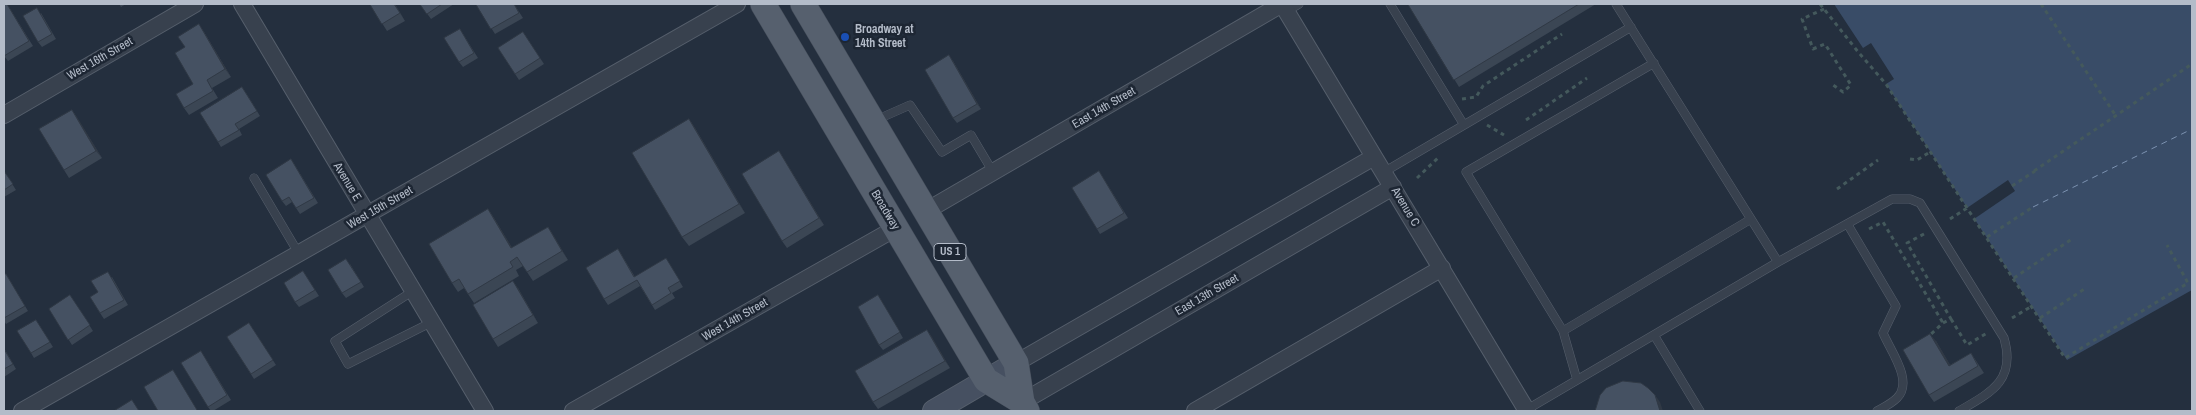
<!DOCTYPE html>
<style>
body{margin:0}
#map{position:relative;width:2196px;height:415px;overflow:hidden;background:#242f3e;font-family:"Archivo Narrow",sans-serif}
canvas{display:block}
.frame{position:absolute;inset:0;border:5px solid #b4bcc9;pointer-events:none}
</style>
<div id="map">
<canvas width="2196" height="415"></canvas>
<div class="frame"></div>
</div>
<script>
const g = document.querySelector('canvas').getContext('2d');
g.lineJoin = 'round';
function paint(path, color) {
  g.fillStyle = color;
  g.fill(path, 'evenodd');
}
function stroke(path, color, width, dash) {
  g.strokeStyle = color;
  g.lineWidth = width;
  g.lineCap = dash ? 'butt' : 'round';
  g.setLineDash(dash || []);
  g.stroke(path);
}
function write(font, color, halo, rows, align = 'center') {
  g.font = font + ' "Archivo Narrow",sans-serif';
  g.lineWidth = 5;
  g.setLineDash([]);
  g.textBaseline = 'middle';
  g.strokeStyle = halo;
  g.fillStyle = color;
  for (const [text, x, y, turn = 0] of rows) {
    g.save();
    g.translate(x, y);
    g.rotate((+turn || 0) * Math.PI / 180);
    g.textAlign = isNaN(turn) ? turn : align;
    if (halo) g.strokeText(text, 0, 0);
    g.fillText(text, 0, 0);
    g.restore();
  }
}
paint(new Path2D(`
 M1834,4H2192V290L2067,360L1886,84L1894,79L1871,43L1863,48Z`), '#394c67');
paint(new Path2D(`
 M2008,180L2015,191L1974,219L1967,208Z`), '#242f3e');
stroke(new Path2D(`
 M2033,207L2192,129`), '#7c92b1', 1, [6, 5]);
const lane = new Path2D(`
 M1390,4L1464,125
 M1287,11L1299,4
 M1654,63L1466,172L1563,331L1751,219
 M876,120L910,105L942,152L971,135L993,172
 M1384,172L1631,27
 M254,178L299,254
 M1848,225L1896,306L1883,333C1890,350 1914,381 1897,398C1891,404 1884,407 1877,411
 M1778,262L1892,199H1910L1920,203L2004,338C2016,380 1992,392 1959,411
 M413,291L335,341L348,364L432,322
 M1563,331L1577,380
 M1654,335L1700,411
 M1526,410L1778,262L1616,4`);
const street = new Path2D(`
 M242,4L485,411
 M1282,4L1527,411
 M4,115L195,4
 M926,211L1282,4
 M1016,363L1374,157
 M1022,402L1393,187
 M22,411L737,4
 M573,411L896,228
 M1195,411L1442,268`);
const secondary = new Path2D(`
 M934,411L1016,363`);
const primary = new Path2D(`
 M763,4L986,380L1022,402
 M803,4L1016,363L1022,402L1027,411`);
stroke(lane, '#565f6c', 9);
stroke(street, '#565f6c', 18);
stroke(secondary, '#565f6c', 24);
stroke(primary, '#414a57', 26);
stroke(new Path2D(`
 M1820,4L1859,53L1886,84L2065,358L2188,283L2167,245
 M2041,4L2116,116
 M1824,9L1802,19L1813,49L1825,44L1851,85L1843,92L1833,85
 M1462,99L1476,97L1483,86L1562,34
 M1526,120L1587,78
 M1487,125L1504,135
 M1910,159L1917,160L1930,152
 M2034,171L2192,64
 M1417,178L1440,156
 M2012,186L2035,171
 M1837,189L1878,160
 M1950,219L1967,208
 M1869,229L1883,222L1943,323
 M1924,234L1907,243L1951,319L1943,323L1929,336
 M1987,237L2033,207
 M2014,278L2072,239
 M2012,318L2032,306
 M2040,318L2086,288
 M1951,319L1967,345L1987,333`), '#44595c', 3, [4, 4]);
stroke(lane, '#38414e', 8);
stroke(street, '#38414e', 16);
stroke(secondary, '#465061', 22);
stroke(primary, '#56606e', 25);
paint(new Path2D(`
 M7,4L33,46L8,61L4,56Z
 M119,4H126L121,7Z
 M370,4H395L405,21L387,31Z
 M420,4H454L431,19Z
 M476,4H514L523,18L495,34Z
 M1408,4H1596L1459,87Z
 M41,13L56,39L42,47L38,42Z
 M204,32L231,77L212,88L218,98L189,115L184,108L193,84L185,47Z
 M523,32L544,64L519,80L498,48Z
 M463,34L478,58L463,67L459,62Z
 M953,61L981,109L957,123L953,118Z
 M246,93L260,116L239,129L242,135L221,147L218,142Z
 M72,110L102,158L69,178L64,170Z
 M689,119L695,128L745,213L689,246L682,237Z
 M779,151L824,225L787,248L782,241Z
 M291,159L318,203L300,214L292,202L286,206L282,201Z
 M4,171L16,190L4,197Z
 M1099,171L1128,218L1100,234L1097,229Z
 M488,209L494,218L512,248L548,227L568,260L533,281L523,266L516,270L519,276L474,303L464,288L458,292L452,283Z
 M618,249L635,277L669,264L683,287L672,293L675,298L655,310L640,286L608,305L604,299Z
 M350,264L364,287L346,298L342,293Z
 M303,271L319,296L299,307L295,302Z
 M6,274L28,311L6,324L4,321V275Z
 M112,277L128,305L104,319L100,313L98,292Z
 M518,288L538,323L498,347L493,339Z
 M70,295L93,331L72,345L49,309Z
 M878,295L903,338L883,350L879,345Z
 M36,320L53,347L34,358L31,353Z
 M249,323L276,365L254,379L227,337Z
 M927,330L950,368L878,409L873,402Z
 M1936,341L1950,365L1971,353L1984,373L1934,402L1929,395Z
 M4,348L16,369L4,377Z
 M204,356L231,400L213,411H211L208,407Z`), '#3b4654');
paint(new Path2D(`
 M394,4H395L405,21L400,13Z
 M199,24L204,32L231,77L225,69Z
 M949,55L953,61L981,109L977,104Z
 M72,110L77,117L102,158L96,151Z
 M689,119L695,128L745,213L739,204Z
 M779,151L784,159L824,225L819,218Z
 M488,209L494,218L518,257L511,248Z
 M548,227L554,236L568,260L562,251Z
 M513,281L518,288L538,323L533,315Z
 M927,330L932,337L950,368L945,361Z
 M1930,334L1936,341L1955,373L1949,366Z
 M1655,395L1660,402L1663,411H1660Z`), '#303945');
const building = new Path2D(`
 M4,4H7L29,41L4,56Z
 M370,4H394L400,13L382,24Z
 M420,4H442L427,14Z
 M476,4H514L519,13L491,29Z
 M1408,4H1579L1454,80Z
 M37,8L52,34L38,42L23,16Z
 M199,24L225,69L207,80L213,91L184,108L176,94L193,84L175,53L185,47L178,37Z
 M460,29L474,53L459,62L444,38Z
 M523,32L540,58L515,74L498,48Z
 M949,55L977,104L953,118L925,70Z
 M242,87L257,111L235,124L239,130L218,142L200,113Z
 M72,110L96,151L64,170L39,129Z
 M689,119L739,204L682,237L632,153Z
 M779,151L819,218L782,241L742,174Z
 M291,159L314,198L296,208L289,197L282,201L266,175Z
 M4,171L13,184L4,190Z
 M1099,171L1124,213L1097,229L1072,188Z
 M488,209L511,248L548,227L562,251L527,272L517,257L510,262L513,267L468,294L459,279L452,283L429,244Z
 M618,249L634,277L666,258L680,281L668,288L671,293L652,305L637,280L604,299L586,268Z
 M346,259L361,282L342,293L328,270Z
 M303,271L315,290L295,302L284,283Z
 M108,272L124,300L100,313L90,297L98,292L91,281Z
 M6,274L25,306L4,318V275Z
 M513,281L533,315L493,339L473,305Z
 M70,295L90,325L68,340L49,309Z
 M878,295L900,332L879,345L858,307Z
 M36,320L50,342L31,353L17,331Z
 M249,323L273,360L251,374L227,337Z
 M927,330L945,361L873,402L855,371Z
 M1930,334L1949,366L1971,353L1978,366L1929,395L1903,350Z
 M4,349L13,364L4,369Z
 M201,351L227,395L208,407L181,363Z
 M173,370L197,410L194,411H158L144,387Z
 M1623,381L1641,383L1648,388L1655,395L1660,411H1595L1600,395L1606,388Z
 M132,400L139,411H114Z`);
paint(building, '#455162');
stroke(building, '#303945', 1);
for (const [x, y, r, color] of [
 [845,37,5,"#1a4fb4"]
]) {
  const dot = new Path2D();
  dot.arc(x, y, r, 0, 2 * Math.PI);
  g.fillStyle = color;
  g.fill(dot);
  stroke(dot, '#1d2633', 2);
}
for (const [x, y, w] of [
 [950,252,32]
]) {
  const box = new Path2D();
  box.roundRect(x - w / 2, y - 8.5, w, 17, 4);
  g.fillStyle = '#1d2633';
  g.fill(box);
  stroke(box, '#b4bcc9', 1);
}
write('bold 11px', '#b4bcc9', null, [
 ["US 1",950,252]
]);
write('bold 12px', '#b4bcc9', '#1d2633', [
 ["Broadway at",855,30],
 ["14th Street",855,44]
], 'left');
write('12px', '#b4bcc9', '#1d2633', [
 ["West 16th Street",100,59,-30],
 ["East 14th Street",1104,108,-30],
 ["Avenue E",347,182,59],
 ["Avenue C",1405,207,59],
 ["West 15th Street",380,208,-30],
 ["Broadway",885,210,59],
 ["East 13th Street",1207,295,-30],
 ["West 14th Street",735,320,-30]
]);
</script>
